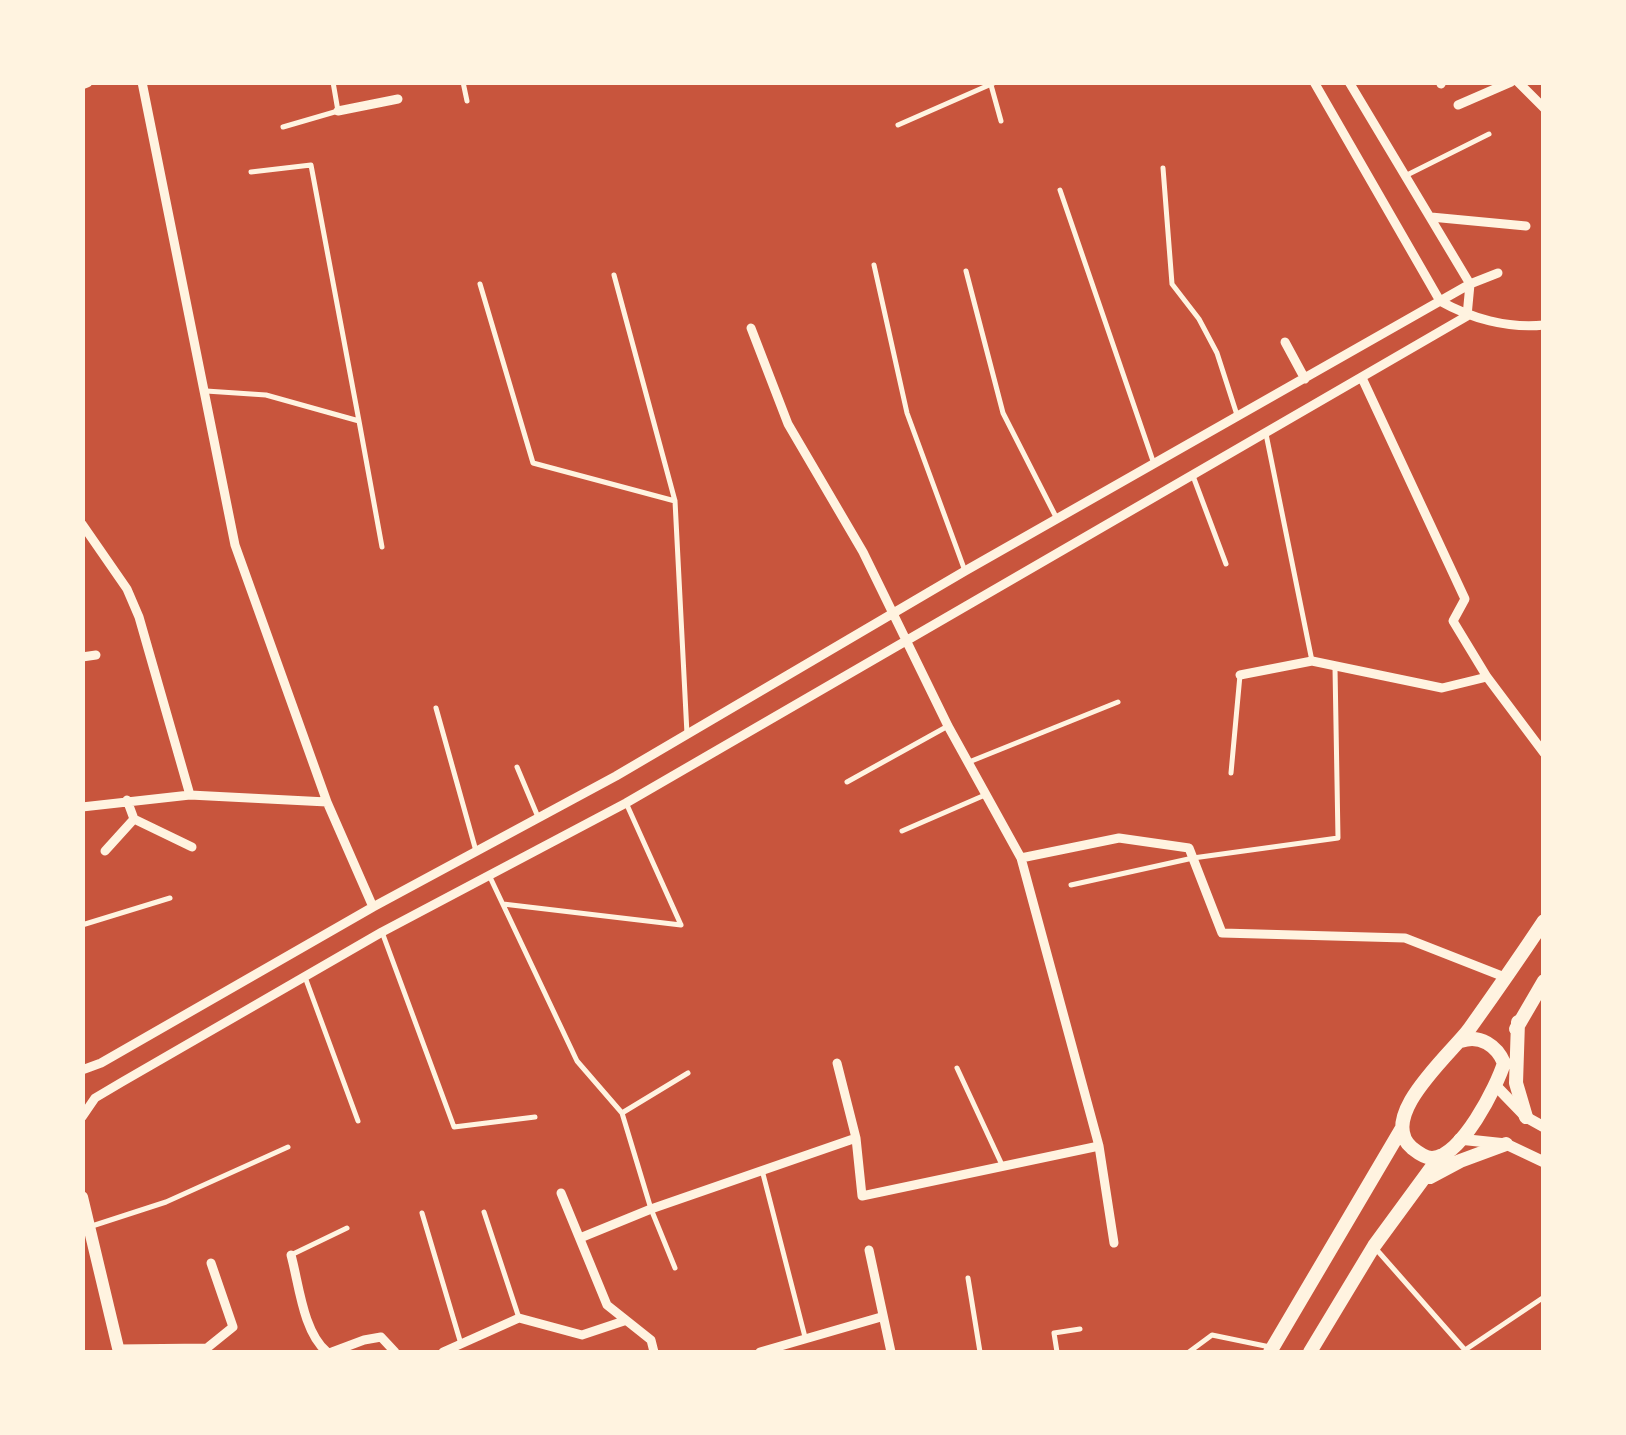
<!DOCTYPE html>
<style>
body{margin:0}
#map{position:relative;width:1626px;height:1435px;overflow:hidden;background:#c8553d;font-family:"Exo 2",sans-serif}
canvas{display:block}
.frame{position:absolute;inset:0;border:85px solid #fff3e0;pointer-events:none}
</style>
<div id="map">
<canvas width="1626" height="1435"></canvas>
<div class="frame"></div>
</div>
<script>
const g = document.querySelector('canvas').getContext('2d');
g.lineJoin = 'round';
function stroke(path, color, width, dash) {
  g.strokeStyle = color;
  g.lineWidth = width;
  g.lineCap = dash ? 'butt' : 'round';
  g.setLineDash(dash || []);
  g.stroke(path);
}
stroke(new Path2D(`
 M463,82L467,101
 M991,85L1001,121
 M898,125L996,82
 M283,127L338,111L333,82
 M1163,168L1172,284L1199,319L1217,353L1237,415
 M1407,175L1489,134
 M1060,190L1154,464
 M874,265L907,413L965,571
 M966,271L1003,413L1056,517
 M614,275L675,501L687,734
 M480,284L533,463L675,501
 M206,391L266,395L359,421L311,165L251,172
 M359,421L382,547
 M1266,434L1312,661
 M1193,476L1226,564
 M436,708L476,851
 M969,762L1118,702
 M517,767L538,817
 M1231,773L1240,675
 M847,782L948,726
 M627,805L681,925
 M902,831L985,795
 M489,875L577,1061L622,1113L651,1209L675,1268
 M1071,885L1193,858L1338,838L1335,668
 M503,904L681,925
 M82,925L170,898
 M382,932L454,1127L535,1117
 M305,977L358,1121
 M957,1068L1003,1167
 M622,1113L688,1073
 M762,1170L805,1337
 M484,1212L519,1318
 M422,1213L461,1344
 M92,1226L166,1202L288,1147
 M1376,1249L1465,1350L1544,1297
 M291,1255L347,1228
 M968,1278L980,1352
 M1057,1352L1054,1333L1080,1329
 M1189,1352L1212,1335L1270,1347`), '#fff3e0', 5);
stroke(new Path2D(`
 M142,82L235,545L327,802L373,907
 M1314,82L1440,301C1470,318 1508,329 1544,325
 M1349,82L1470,284L1467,316
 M1518,82L1544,108
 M1441,84L1442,82
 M1458,105L1511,82
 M338,111L398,99
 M1431,217L1526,226
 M751,328L788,424L863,552L948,726L1021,858L1099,1146L1114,1243
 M1285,342L1305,379
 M1362,378L1465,599L1453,621L1487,677L1544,753
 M82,524L127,589L139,617L190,795
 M82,657L96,655
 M1240,675L1312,661L1442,688L1487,677
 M127,800L134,819L192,847
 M82,807L190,795L327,802
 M105,851L134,819
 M1021,858L1119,838L1189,848L1222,933L1405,938L1507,978
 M82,1070L101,1063L373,907L616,776L965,571L1470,284L1498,273
 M82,1117L95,1098L122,1082L382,932L626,803L1467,316
 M856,1138L862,1196L1099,1146
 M561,1193L607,1305L651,1340L654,1352
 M580,1238L651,1209L856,1138L837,1063
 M869,1250L891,1352
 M291,1255C299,1284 303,1332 327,1352
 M118,1349L207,1348L233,1327L211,1263
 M332,1352L364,1340L381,1337L395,1352
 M443,1352L519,1318L582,1335L624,1321
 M760,1352L881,1317`), '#fff3e0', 9);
stroke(new Path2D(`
 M82,84L87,82
 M1496,1086L1526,1117L1544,1127
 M1459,1139L1506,1144L1544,1162`), '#fff3e0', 11);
stroke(new Path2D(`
 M82,1197L119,1352`), '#fff3e0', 12);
stroke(new Path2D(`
 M1518,1022L1516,1083L1526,1117
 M1516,1029L1544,981
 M1461,1041C1480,1034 1497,1046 1504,1063C1497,1086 1461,1158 1432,1158C1426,1158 1417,1152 1412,1148C1375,1117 1454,1051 1470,1028C1495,993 1520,957 1544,921
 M1430,1177L1460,1161L1506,1144
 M1270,1352L1402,1128
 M1310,1352L1374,1246L1440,1156`), '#fff3e0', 14);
</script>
